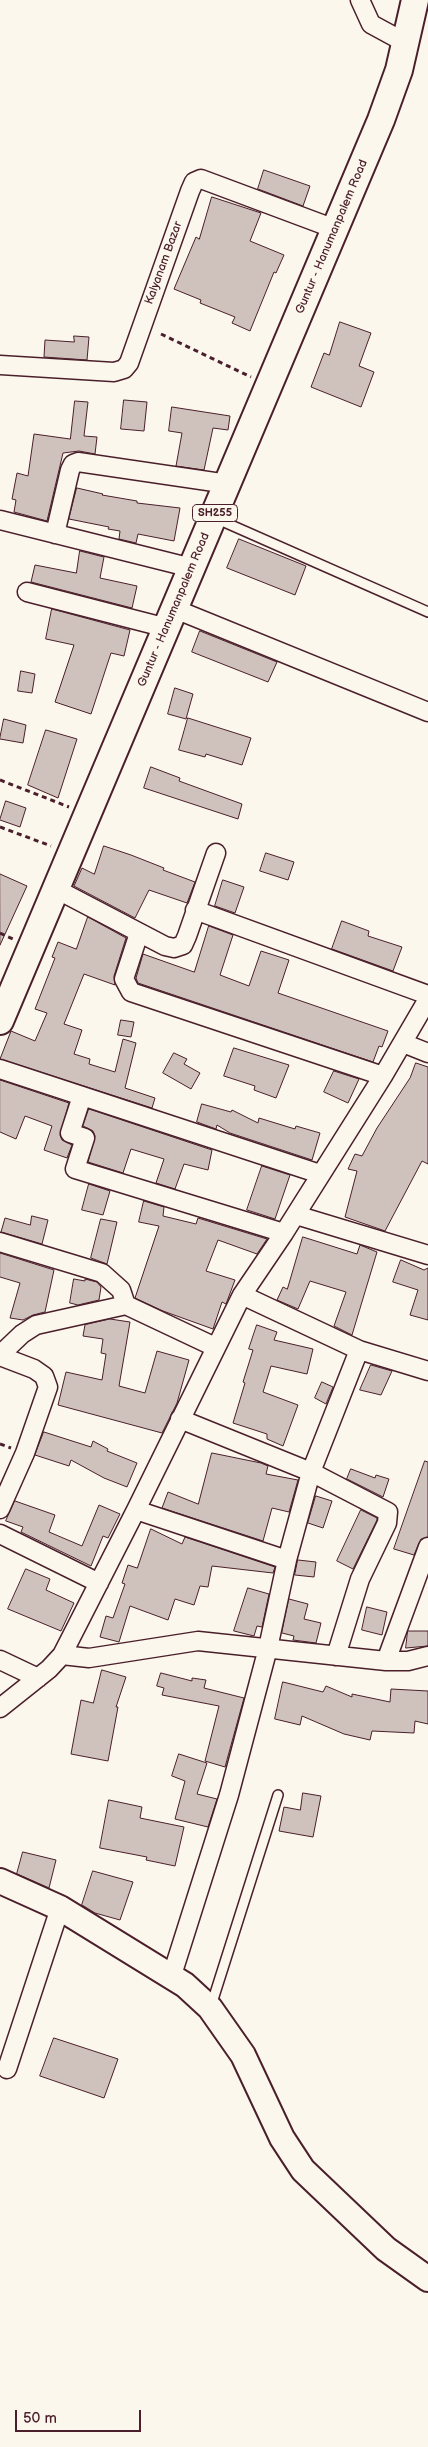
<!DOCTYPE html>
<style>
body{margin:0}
#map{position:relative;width:428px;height:2447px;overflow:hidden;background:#fbf7ec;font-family:"Balsamiq Sans",sans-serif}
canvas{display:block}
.scale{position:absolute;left:15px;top:2410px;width:126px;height:22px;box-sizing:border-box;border:2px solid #4a1f2b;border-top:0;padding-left:6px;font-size:15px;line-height:18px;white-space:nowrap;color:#4a1f2b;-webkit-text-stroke:4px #fbf7ec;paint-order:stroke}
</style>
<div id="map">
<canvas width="428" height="2447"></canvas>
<div class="scale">50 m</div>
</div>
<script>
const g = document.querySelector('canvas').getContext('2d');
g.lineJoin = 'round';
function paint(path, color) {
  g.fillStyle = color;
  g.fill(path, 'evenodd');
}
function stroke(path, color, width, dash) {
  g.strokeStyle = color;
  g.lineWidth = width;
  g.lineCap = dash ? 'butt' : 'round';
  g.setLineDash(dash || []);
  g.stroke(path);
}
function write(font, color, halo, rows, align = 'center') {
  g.font = font + ' "Balsamiq Sans",sans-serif';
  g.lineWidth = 4;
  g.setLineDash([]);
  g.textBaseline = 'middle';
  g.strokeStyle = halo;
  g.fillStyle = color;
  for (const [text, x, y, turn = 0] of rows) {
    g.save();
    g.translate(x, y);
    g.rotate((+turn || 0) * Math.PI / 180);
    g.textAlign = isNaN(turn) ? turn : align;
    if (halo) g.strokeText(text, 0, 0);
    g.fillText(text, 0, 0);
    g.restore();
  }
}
const building = new Path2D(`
 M264,170L310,186L303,206L258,189Z
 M212,197L261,213L250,241L284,255L276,273L274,272L250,331L232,323L235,317L200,303L201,300L174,289L196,237L199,239Z
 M340,322L371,333L359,366L374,372L361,407L311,387L324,353L329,355Z
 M74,336L89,337L87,360L44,357L45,340L74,342Z
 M124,400L147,402L144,431L121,429Z
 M75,401L88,402L84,436L97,437L95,454L79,451L63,453L47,521L14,512L16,500L12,499L17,473L28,476L34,434L70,439Z
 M172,407L230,416L228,430L213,428L204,470L176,466L182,433L169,431Z
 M77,488L103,494L102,495L137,501V503L180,508L174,541L138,534L136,543L119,539L120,531L108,529L109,527L69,519Z
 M239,539L306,566L295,595L227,568Z
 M80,551L104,557L100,578L137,586L132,608L31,582L35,565L76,573Z
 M52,609L130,630L124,656L111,653L91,714L55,702L74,645L46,639Z
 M200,631L277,662L268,682L192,652Z
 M21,671L35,674L32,693L18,691Z
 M175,688L193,694L186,719L168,714Z
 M188,718L251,738L242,765L206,754L205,757L179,750Z
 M4,719L26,725L23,743L0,739Z
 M46,730L77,739L58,798L28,785Z
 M151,767L180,778L179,781L242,804L238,819L144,788Z
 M6,801L26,808L20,827L0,820Z
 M104,846L131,855L164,868L163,870L195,882L187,903L149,890L135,918L74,886L82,868L94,874Z
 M266,853L294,862L288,880L260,871Z
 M0,874L27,886L0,945Z
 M223,880L244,887L235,913L215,906Z
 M88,917L126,938L114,976L115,985L84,974L64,1024L82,1030L74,1054L90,1059L89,1064L115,1072L123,1039L136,1043L125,1088L155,1098L152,1108L0,1059L11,1031L35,1041L47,1013L35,1009L55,958L52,957L58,942L76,949Z
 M342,921L369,931L368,936L402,947L393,971L332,949Z
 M209,926L233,935L220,975L249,986L261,951L289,960L278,993L388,1031L382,1047L379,1046L373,1062L138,983L136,978L143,954L194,972Z
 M121,1020L134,1022L131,1037L118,1035Z
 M234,1048L289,1065L276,1098L254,1090L255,1086L224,1076Z
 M174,1053L187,1059L184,1064L200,1073L191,1089L163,1073Z
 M416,1063L428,1067V1164L422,1161L385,1231L345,1217L357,1171L348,1169L355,1154L362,1156L377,1128L410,1078Z
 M334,1071L359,1079L348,1103L324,1092Z
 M0,1080L69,1103L60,1135L62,1140L72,1145L67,1158L44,1150L52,1126L25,1116L16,1139L0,1132Z
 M202,1104L231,1112L232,1110L258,1123L259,1118L295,1129L296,1126L320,1133L312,1160L230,1133L217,1125L216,1129L197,1122Z
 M89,1109L212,1150L208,1170L184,1164L175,1189L156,1183L164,1159L131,1149L123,1173L88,1162L95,1136L93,1131L83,1126Z
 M262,1166L290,1175L275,1219L247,1210Z
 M89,1184L110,1191L103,1215L82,1210Z
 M144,1201L164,1207L163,1216L196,1224L198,1218L267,1239L257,1254L218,1240L206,1271L235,1280L226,1304L222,1302L213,1329L163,1311L135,1298L159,1226L139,1222Z
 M32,1216L48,1220L42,1244L1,1232L5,1218L30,1225Z
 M101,1219L117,1222L107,1264L91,1258Z
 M303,1237L357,1254L360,1245L377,1252L352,1335L334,1326L346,1292L310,1281L298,1309L277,1300L283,1287L287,1289Z
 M0,1253L54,1270L45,1312L33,1315L23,1320L10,1318L20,1283L0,1277Z
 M401,1260L424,1270L428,1268V1320L410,1315L418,1290L393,1282Z
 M74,1279L85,1281V1279L97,1282L101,1287L99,1300L78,1305L70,1303Z
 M110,1319L130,1322L119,1386L145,1393L157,1351L189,1360L177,1403L162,1433L58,1405L66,1372L102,1380L106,1354L101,1353L103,1339L83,1336L85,1325Z
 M257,1325L277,1332L274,1340L313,1349L307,1374L271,1366L263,1392L298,1405L283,1446L267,1439V1434L233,1423L245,1383L243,1382L253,1350L249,1349Z
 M371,1365L392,1371L381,1395L360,1390Z
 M322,1382L333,1387L326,1404L315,1398Z
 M44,1432L91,1447L93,1441L108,1449L107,1451L137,1463L127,1487L104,1478L71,1460L69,1466L35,1455Z
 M212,1453L261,1463L268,1466L266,1474L298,1480L289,1512L272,1508L263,1541L162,1508L168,1492L198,1504Z
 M425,1461L428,1462V1537L421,1539L414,1555L394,1549Z
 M351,1469L375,1478L376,1475L389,1479L383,1497L347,1479Z
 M316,1496L332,1501L323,1528L308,1523Z
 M15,1501L55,1515L49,1532L82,1546L99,1505L120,1514L108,1538L103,1536L91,1566L21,1532L23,1527L6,1521Z
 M361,1510L377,1518V1520L353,1569L337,1561Z
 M151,1529L182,1544L185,1537L275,1567L273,1573L212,1566L208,1587L200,1586L194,1605L175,1599L168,1620L130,1606L119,1642L100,1637L106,1616L113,1618L125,1584L122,1583L128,1565L137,1568Z
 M298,1560L316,1562L314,1577L295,1575Z
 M26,1569L50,1579L46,1590L74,1603L61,1631L8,1609Z
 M248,1588L269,1594L262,1627L257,1626L254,1636L234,1631Z
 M289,1599L308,1604L304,1619L321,1623L316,1643L293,1640L294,1636L282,1633Z
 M367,1607L387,1612L382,1635L362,1630Z
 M408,1631H428V1646L406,1648Z
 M102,1670L126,1677L116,1707H118L108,1761L71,1754L81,1700L93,1703Z
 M161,1673L192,1681V1678L206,1680L204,1688L244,1698L225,1767L205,1761L219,1706L162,1695L164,1688L157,1686Z
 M283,1682L323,1692L326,1686L352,1697V1694L390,1702L391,1689L428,1691V1724L415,1721L414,1733L372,1731L370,1740L344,1734L302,1716L300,1725L275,1719Z
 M179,1754L207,1763L197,1794L217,1799L208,1827L175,1819L185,1781L172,1776Z
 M303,1793L321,1796L313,1837L279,1831L284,1807L300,1810Z
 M109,1800L142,1807L140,1818L184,1827L175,1866L146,1860L147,1857L100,1848Z
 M23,1852L56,1860L49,1888L17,1874Z
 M93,1871L133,1882L120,1920L95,1913L82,1905Z
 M54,2038L118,2059L104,2098L40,2076Z`);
paint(building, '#cfc2bc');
stroke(building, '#4a1f2b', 1);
const lane = new Path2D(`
 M215,518L428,612
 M211,2006L278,1795`);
const street = new Path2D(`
 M360,0L371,24L406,43
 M0,365L114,372L124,369L129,363L190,191L194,182L201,179L335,229
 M0,520L192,568
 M55,534L70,470L73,464L78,462L228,484
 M27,592L167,628
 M175,609L428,712
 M56,889L165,946L174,948L183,945L187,936L216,853
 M195,910L428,995
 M139,933L124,979L131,992L383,1076
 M403,1043L428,1053
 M0,1069L320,1174
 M82,1096L70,1133L85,1138L75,1169L284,1233
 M296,1215L428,1255
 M0,1242L102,1273L121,1290L126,1305L215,1347
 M242,1295L359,1350L428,1371
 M0,1355L22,1334L36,1325L126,1305
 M0,1356L34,1369L44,1376L48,1387L25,1453L0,1509
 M180,1419L311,1472L388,1512L387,1523L360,1579L336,1656
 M136,1510L287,1560
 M0,1534L99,1583
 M62,1655L89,1658L198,1641L386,1661H408L428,1656
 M0,1660L38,1678
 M386,1661L428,1547
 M0,1708L49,1669L62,1655L136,1510L242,1295L284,1233L383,1076L428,999
 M172,1975L229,1795L268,1648L287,1560L311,1472L359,1350
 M7,2069L60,1908`);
const secondary = new Path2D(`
 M0,1881L60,1908L185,1985L210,2008L243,2055L282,2138L303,2170L386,2249L428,2279`);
const primary = new Path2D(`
 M0,1021L381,120L399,70L415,0`);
stroke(lane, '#4a1f2b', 12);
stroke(street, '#4a1f2b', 21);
stroke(secondary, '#4a1f2b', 28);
stroke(primary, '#4a1f2b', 30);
stroke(new Path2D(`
 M161,334L251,377
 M0,780L69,807
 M0,827L51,846
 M0,933L13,939
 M0,1444L11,1448`), '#4a1f2b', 3, [5, 4]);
stroke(lane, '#fbf7ec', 9);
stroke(street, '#fbf7ec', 18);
stroke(secondary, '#fbf7ec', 24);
stroke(primary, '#fbf7ec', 26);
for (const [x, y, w] of [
 [215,513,45]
]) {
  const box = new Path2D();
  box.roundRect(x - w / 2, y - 8.5, w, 17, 4);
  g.fillStyle = '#fbf7ec';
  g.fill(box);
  stroke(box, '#4a1f2b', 1);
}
write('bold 11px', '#4a1f2b', null, [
 ["SH255",215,513]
]);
write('12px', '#4a1f2b', '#fbf7ec', [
 ["Guntur - Hanumanpalem Road",332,237,-67],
 ["Kalyanam Bazar",164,263,-70],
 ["Guntur - Hanumanpalem Road",174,610,-67]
]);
</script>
